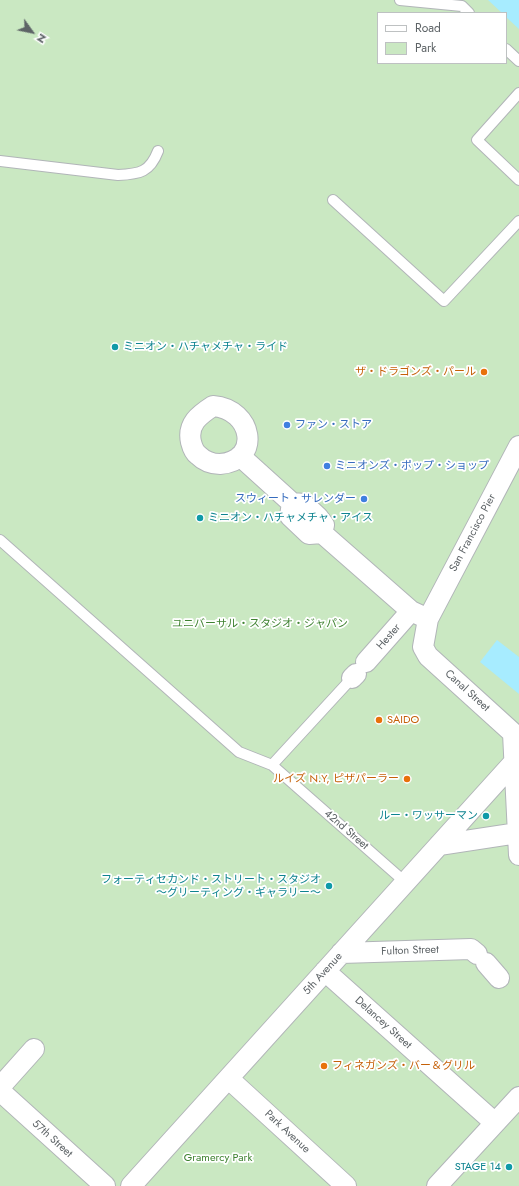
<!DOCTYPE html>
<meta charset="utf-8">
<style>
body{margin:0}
#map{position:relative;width:519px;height:1186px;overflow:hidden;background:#f0ebe6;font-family:Jost,sans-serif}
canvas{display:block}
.legend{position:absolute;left:377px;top:12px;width:130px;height:52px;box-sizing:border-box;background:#fff;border:1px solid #bec1c2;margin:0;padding:5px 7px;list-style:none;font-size:12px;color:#5d6366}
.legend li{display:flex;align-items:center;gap:8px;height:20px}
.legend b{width:20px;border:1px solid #bec1c2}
.north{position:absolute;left:12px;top:12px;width:40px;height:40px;-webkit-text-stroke:3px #fff;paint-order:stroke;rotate:123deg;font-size:11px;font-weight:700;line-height:16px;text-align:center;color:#5d6366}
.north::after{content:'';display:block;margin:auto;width:14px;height:18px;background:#5d6366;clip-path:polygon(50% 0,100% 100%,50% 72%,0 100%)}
</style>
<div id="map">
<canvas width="519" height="1186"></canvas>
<ul class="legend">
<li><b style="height:5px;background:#fff"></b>Road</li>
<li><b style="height:11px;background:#cae8c2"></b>Park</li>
</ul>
<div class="north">N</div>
</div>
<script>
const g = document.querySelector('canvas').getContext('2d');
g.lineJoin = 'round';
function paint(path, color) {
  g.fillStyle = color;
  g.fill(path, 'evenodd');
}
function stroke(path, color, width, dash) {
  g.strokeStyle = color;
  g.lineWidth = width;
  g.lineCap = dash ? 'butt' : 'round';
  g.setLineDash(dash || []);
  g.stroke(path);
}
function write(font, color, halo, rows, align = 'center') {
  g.font = font + ' Jost,"Noto Sans JP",sans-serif';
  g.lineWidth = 3.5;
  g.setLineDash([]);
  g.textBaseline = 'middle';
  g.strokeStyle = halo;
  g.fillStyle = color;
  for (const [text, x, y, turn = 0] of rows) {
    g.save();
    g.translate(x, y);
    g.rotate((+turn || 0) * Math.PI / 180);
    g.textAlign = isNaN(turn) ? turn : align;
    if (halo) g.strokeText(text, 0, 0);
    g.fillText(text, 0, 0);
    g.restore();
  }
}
paint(new Path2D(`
 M0,0H519V1186H0ZM378,13H506V63H378Z`), '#cae8c2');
paint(new Path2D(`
 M488,0H519V29L506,17V13H502Z
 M497,640L519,657V694L480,662Z`), '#a7ecff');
const lane = new Path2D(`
 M400,0L462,6L469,13
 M506,49L519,61
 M519,93L477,140L519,180
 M0,161L118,175C140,174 150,172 158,151
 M333,200L444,301L519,221
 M0,540L239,752L272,765L405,882
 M272,765L352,678`);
const street = new Path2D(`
 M213,406C253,409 262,461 220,464C211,464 204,461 198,455C194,452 192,446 191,442C187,424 199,415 213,406Z
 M519,446L428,619L423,647L428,656L513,733L519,855
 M240,456L292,503L304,504L318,517L324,525L322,533L309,534L290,516L292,503
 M322,533L411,611L428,619
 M366,662L411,611
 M352,678L356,674
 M439,845L518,833
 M341,953L471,949L477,954
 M486,963L499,978
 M325,971L495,1123
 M229,1079L346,1186
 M0,1087L34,1049
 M0,1091L105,1186
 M131,1186L515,761
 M437,1186L519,1097`);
stroke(lane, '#b1b5b8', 12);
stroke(street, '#b1b5b8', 22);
stroke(lane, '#fff', 10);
stroke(street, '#fff', 20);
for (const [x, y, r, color] of [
 [115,347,4,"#0f9aa8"],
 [484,372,4,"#e8710a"],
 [287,425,4,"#3f7fe0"],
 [327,466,4,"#3f7fe0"],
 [364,499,4,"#3f7fe0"],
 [200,518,4,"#0f9aa8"],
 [379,720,4,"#e8710a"],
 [407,779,4,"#e8710a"],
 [486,816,4,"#0f9aa8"],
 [329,886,4,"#0f9aa8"],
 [324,1066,4,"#e8710a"],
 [509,1167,4,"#0f9aa8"]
]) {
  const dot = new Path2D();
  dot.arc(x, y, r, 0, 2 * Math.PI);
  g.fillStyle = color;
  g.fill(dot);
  stroke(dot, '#fff', 1.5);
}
write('11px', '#0d838f', '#fff', [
 ["ミニオン・ハチャメチャ・ライド",123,347,"left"],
 ["ミニオン・ハチャメチャ・アイス",208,518,"left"],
 ["ルー・ワッサーマン",478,816],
 ["フォーティセカンド・ストリート・スタジオ",321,880],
 ["～グリーティング・ギャラリー～",321,893],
 ["STAGE 14",501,1167]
], 'right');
write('11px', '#c56008', '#fff', [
 ["ザ・ドラゴンズ・パール",476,372],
 ["SAIDO",387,720,"left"],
 ["ルイズ N.Y, ピザパーラー",399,779],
 ["フィネガンズ・バー＆グリル",332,1066,"left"]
], 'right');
write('11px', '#366cbe', '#fff', [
 ["ファン・ストア",295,425],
 ["ミニオンズ・ポップ・ショップ",335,466],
 ["スウィート・サレンダー",356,499,"right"]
], 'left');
write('11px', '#5d6366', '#fff', [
 ["San Francisco Pier",473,533,-62],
 ["Hester",389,637,-49],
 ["Canal Street",467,691,42],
 ["42nd Street",346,830,41],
 ["Fulton Street",410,951,-2],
 ["5th Avenue",323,974,-48],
 ["Delancey Street",383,1023,42],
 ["Park Avenue",287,1132,43],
 ["57th Street",52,1139,42]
]);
write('11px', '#3f8231', '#fff', [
 ["ユニバーサル・スタジオ・ジャパン",260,624],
 ["Gramercy Park",218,1158]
]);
</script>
